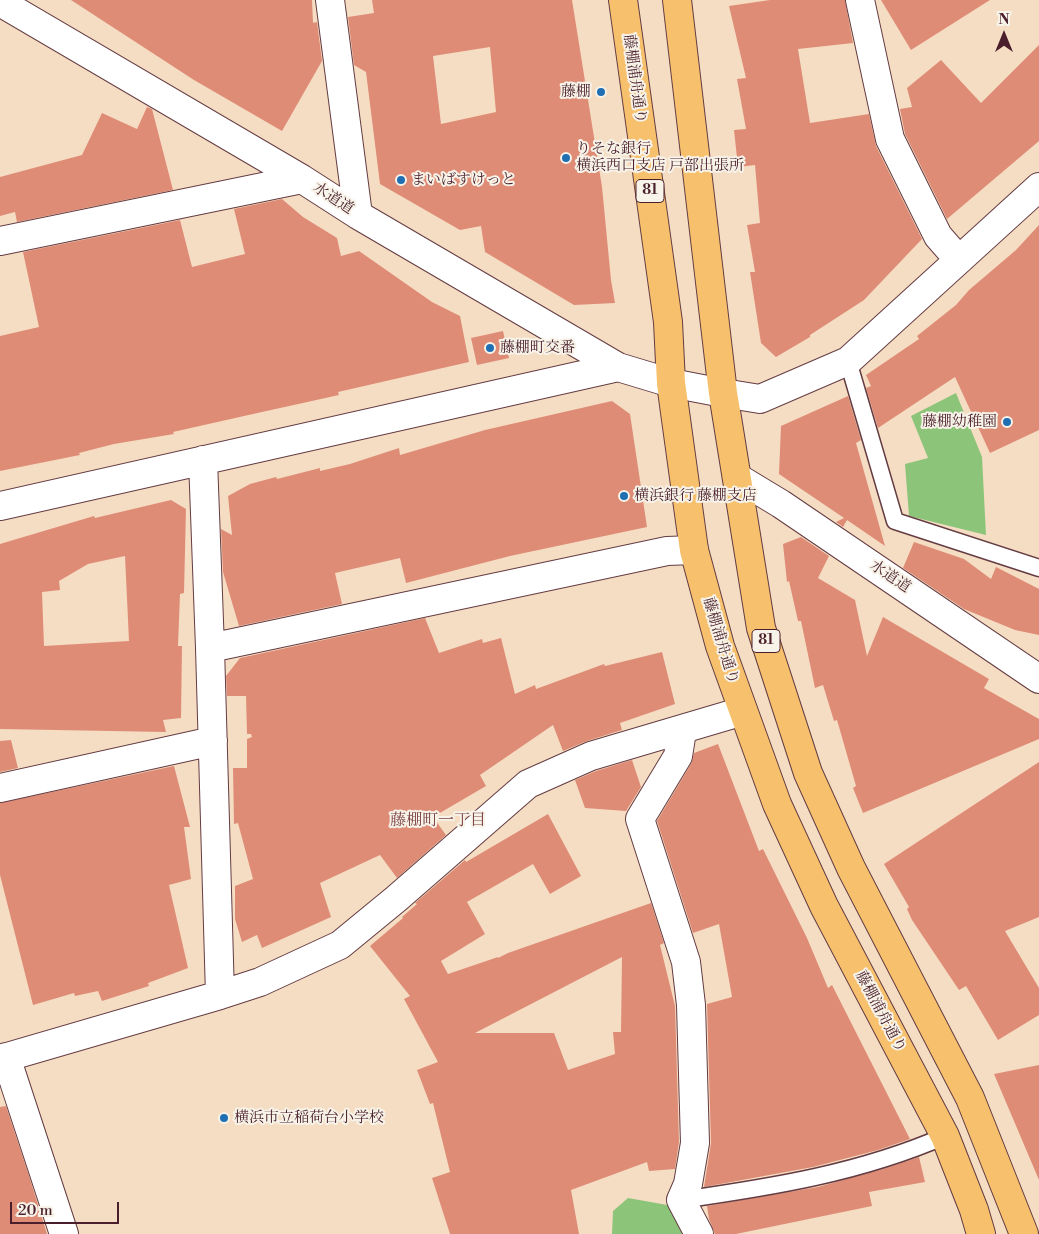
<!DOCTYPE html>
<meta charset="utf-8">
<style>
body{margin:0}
#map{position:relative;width:1039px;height:1234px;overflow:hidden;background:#f5ddc3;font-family:"Libre Bodoni",serif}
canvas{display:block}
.north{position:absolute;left:979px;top:10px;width:50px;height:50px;-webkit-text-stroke:4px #f7f3e8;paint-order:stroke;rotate:0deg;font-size:14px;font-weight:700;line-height:20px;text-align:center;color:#4a1f2b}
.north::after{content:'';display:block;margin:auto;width:18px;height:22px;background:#4a1f2b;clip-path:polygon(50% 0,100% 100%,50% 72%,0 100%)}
.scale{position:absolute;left:10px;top:1202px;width:109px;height:22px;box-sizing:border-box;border:2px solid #4a1f2b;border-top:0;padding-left:6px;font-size:15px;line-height:18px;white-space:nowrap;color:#4a1f2b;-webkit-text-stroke:4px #f7f3e8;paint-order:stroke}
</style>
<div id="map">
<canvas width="1039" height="1234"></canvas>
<div class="north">N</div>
<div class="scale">20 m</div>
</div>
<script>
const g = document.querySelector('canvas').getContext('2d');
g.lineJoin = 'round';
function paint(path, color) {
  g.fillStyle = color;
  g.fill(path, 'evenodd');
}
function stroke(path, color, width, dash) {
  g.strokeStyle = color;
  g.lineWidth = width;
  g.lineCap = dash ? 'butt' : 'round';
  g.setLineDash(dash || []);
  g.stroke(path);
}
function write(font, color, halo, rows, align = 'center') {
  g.font = font + ' "Libre Bodoni","Noto Serif JP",serif';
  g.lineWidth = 4;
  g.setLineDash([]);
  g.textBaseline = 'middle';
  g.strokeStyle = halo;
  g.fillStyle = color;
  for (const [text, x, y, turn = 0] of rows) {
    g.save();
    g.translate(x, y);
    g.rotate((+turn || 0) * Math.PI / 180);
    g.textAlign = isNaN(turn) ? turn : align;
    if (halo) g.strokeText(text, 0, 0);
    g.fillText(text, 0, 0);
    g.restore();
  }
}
paint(new Path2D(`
 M956,393L982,457L986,535L909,516L905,464L928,458L911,416Z
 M628,1198L673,1206L688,1234H612L613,1211Z`), '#8cc57a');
paint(new Path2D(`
 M71,0H312L313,23L317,22L322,61L282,131L194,80Z
 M372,0H572L602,187L611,280L615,303L574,305L485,252L481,226L460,230L380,184L366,72L354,65L348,17L374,13ZM490,47L496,112L441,124L433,56Z
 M770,0H845L853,43L798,49L810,123L869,114L876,146L922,239L864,300L810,335V337L776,357L761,343L750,272H755L747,225L760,223L755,165L738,167L734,130L746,129L737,79L746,78L729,6Z
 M881,0H990L911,50Z
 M1039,45V141L947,219L905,134L900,109L912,107L907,88L941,60L981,103Z
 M147,107L152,109L173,190L17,222L15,212L0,216V177L82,155L102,113L137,129Z
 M282,199L303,217L337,238L341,256L359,251L432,302L460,316L469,362L338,392L339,395L253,414L173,432L174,434L114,444L79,453L80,455L0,471V336L39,327L23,252L180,220L192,267L245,254L234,209Z
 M1039,225V430L990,453L955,377L878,428L866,388L871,386L866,375L919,339L917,336L956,305L969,290L1016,250Z
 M503,331L509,358L477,365L471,338Z
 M848,396L861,440L856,443L885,546L847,520L843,527L836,522L844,518L779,474L781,426Z
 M612,401L630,414L647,527L510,556L406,583L400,558L335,573L342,604L239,626L223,572L221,529L232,535L228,496L250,484L276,477L277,479L320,468V471L350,464L399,448L400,455L485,430Z
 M171,500L186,509L184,593L180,594L178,646H182L181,718L163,720L166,732L0,729V544L94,516L95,518ZM125,556L129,641L44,646L42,592L60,590L59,581L88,564Z
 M801,537L829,556L818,578L855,600L867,656L883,617L989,679L984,688L1039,719V739L863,813L853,788L856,786L837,720L834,721L823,685L815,688L801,621H798L789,581L787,582L783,544Z
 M914,542L964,559L991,579L996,567L1039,589V635L1015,630L964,609L903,568Z
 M425,618L439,653L482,639L483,643L501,638L515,694L535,685L536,689L604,664L605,666L662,652L675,704L620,723L622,730L587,741L563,751L553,725L480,775L486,786L433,817L446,835L397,878L380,855L320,883L331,917L262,948L257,935L242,942L235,919V886L253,879L238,823L234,824L233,768H247V739L252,737L251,734H247L246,696H227L226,676L240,658Z
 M11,740L18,768L0,772V741Z
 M718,744L759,851L763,849L807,938L828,988L832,985L910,1139L878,1150L813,1167L704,1187L711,1143L707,1004L732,997L719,924L693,933L657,821L691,764L694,753Z
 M632,760L641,787L626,811L585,808L575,780L596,771Z
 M1039,762V917L1005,931L1039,988V1015L998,1040L966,986L959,990L912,920L907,909L909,907L884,864Z
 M174,766L190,827H184L191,879L169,885L188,968L148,983L149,986L102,1001L98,991L75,996L74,993L33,1005L0,875V803Z
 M548,814L581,876L550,894L533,864L467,902L485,934L441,961L448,974L498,957V958L508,953L651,903L664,943L660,945L675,1006L679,1142L675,1169L649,1171L647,1162L571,1190L579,1234H450L432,1178L450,1172L433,1103L430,1104L417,1070L438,1062L404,999L410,996L370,946L403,918L402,917L417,904L415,903L465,860L466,862ZM622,957L621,1032H613L615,1054L568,1070L554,1033H475Z
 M1039,1065V1180L994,1074Z
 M6,1106L30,1179L47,1234H0V1107Z
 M919,1157L925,1182L869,1192L872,1206L736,1234H715L709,1219L707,1206L818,1187L883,1169Z`), '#df8c77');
const service = new Path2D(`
 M848,361L895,521L1039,568
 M676,1198L681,1200C772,1187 860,1173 945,1136`);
const minor = new Path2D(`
 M330,0L358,215
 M860,0L890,139L938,236L959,260
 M0,2L302,179L358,215L618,367L671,383L723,393L760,399L848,361L1039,187
 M0,241L302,179
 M203,460L210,648L220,995
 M738,478L781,504L1039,679
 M0,506L618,367
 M210,648L667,551L694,550
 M682,731L678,756L640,819L686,962L691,1005L695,1143L688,1184L681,1200L699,1234
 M0,788L213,741
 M6,1057L64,1234
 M0,1059L220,995L260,982L340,945L396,899L528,784L591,756L743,711`);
const primary = new Path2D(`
 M623,0L668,322L671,383L694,550L720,646L777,804L824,906L945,1136L974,1210L981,1234
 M677,0L723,393L761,628L808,773L851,868L970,1098L1024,1234`);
stroke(service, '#643c42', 19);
stroke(minor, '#643c42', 30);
stroke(primary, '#643c42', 30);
stroke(service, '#fff', 16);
stroke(minor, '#fff', 28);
stroke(primary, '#f7c06c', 28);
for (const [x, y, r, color] of [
 [601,92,5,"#1f6fb2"],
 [566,158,5,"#1f6fb2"],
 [401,180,5,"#1f6fb2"],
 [490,348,5,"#1f6fb2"],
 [1007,422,5,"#1f6fb2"],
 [624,496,5,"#1f6fb2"],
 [224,1118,5,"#1f6fb2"]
]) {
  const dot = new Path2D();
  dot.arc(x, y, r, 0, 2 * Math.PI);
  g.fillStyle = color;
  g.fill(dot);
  stroke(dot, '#f7f3e8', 2);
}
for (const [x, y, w] of [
 [650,191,28],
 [766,641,28]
]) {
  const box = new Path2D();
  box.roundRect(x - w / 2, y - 11.5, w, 23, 4);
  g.fillStyle = '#f7f3e8';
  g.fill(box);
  stroke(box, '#4a1f2b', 1);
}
write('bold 14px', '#4a1f2b', null, [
 ["81",650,191],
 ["81",766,641]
]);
write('15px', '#4a1f2b', '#f7f3e8', [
 ["藤棚浦舟通り",634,79,82],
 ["水道道",333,199,33],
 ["水道道",890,577,34],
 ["藤棚浦舟通り",720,641,73],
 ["藤棚浦舟通り",880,1012,62]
]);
write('15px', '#4a1f2b', '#f7f3e8', [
 ["藤棚",591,92,"right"],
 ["りそな銀行",576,149],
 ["横浜西口支店 戸部出張所",576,166],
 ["まいばすけっと",411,180],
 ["藤棚町交番",500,348],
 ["藤棚幼稚園",997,422,"right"],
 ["横浜銀行 藤棚支店",634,496],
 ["横浜市立稲荷台小学校",234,1118]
], 'left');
write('16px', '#7e4546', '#f7f3e8', [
 ["藤棚町一丁目",438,821]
]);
</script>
